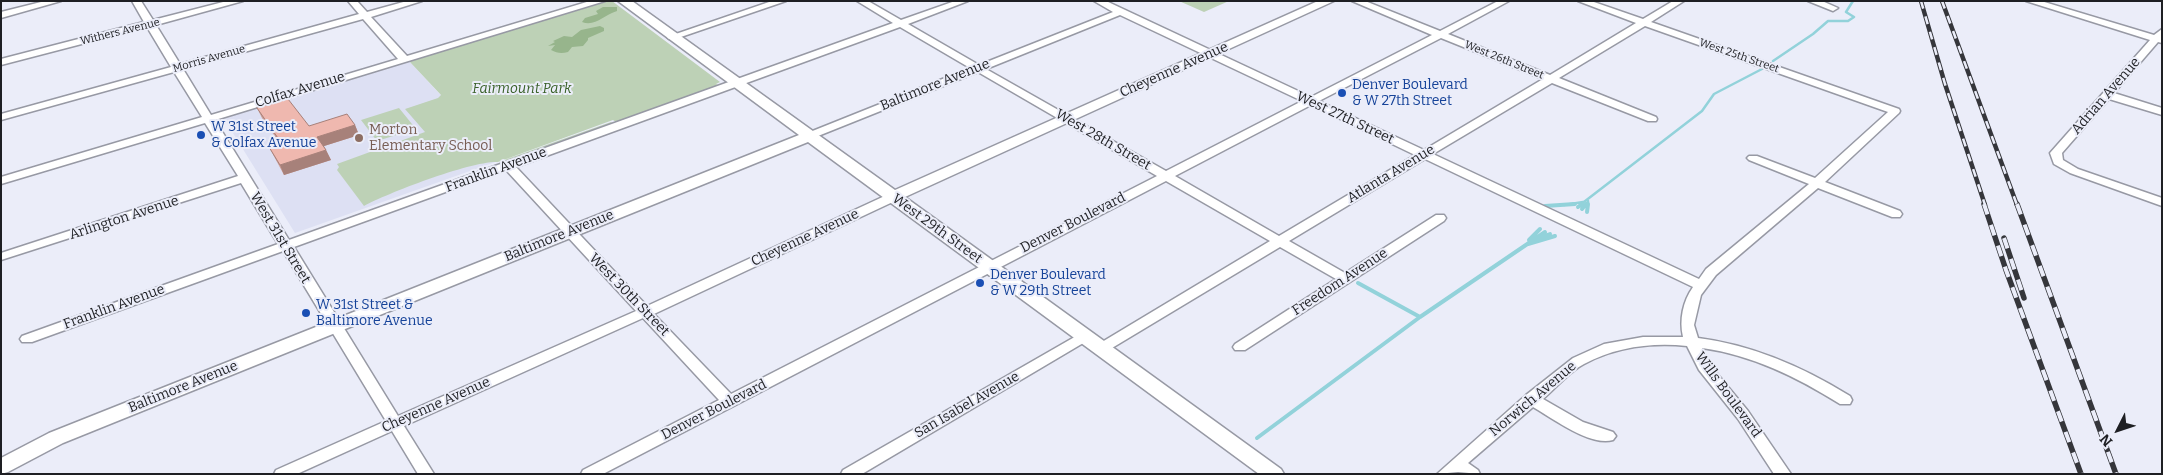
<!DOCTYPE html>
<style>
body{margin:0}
#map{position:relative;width:2163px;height:475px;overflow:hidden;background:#ebedf9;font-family:Bitter,serif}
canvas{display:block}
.frame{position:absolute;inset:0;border:2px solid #1e1f23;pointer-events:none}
.north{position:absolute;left:2093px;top:405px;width:50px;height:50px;-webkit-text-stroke:4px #ebedf9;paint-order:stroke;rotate:229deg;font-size:14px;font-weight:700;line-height:20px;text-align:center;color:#1e1f23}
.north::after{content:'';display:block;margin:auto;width:18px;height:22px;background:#1e1f23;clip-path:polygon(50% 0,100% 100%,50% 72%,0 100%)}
</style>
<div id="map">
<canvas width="2163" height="475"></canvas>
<div class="frame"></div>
<div class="north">N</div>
</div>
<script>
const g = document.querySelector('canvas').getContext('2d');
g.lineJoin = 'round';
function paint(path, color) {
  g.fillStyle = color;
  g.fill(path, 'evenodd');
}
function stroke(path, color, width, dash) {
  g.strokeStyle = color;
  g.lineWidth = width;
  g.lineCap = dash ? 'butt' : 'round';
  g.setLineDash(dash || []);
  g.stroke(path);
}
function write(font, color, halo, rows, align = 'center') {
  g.font = font + ' Bitter,serif';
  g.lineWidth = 4;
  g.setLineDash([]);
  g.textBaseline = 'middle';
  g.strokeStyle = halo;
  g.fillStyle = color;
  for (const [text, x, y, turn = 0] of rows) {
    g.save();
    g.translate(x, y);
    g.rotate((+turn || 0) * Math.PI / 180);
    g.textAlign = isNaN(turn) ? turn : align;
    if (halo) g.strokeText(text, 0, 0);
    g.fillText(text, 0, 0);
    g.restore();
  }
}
paint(new Path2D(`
 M409,61L501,160L295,233L223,117Z`), '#dde0f3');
paint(new Path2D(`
 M609,1H612L720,82L716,84L718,85L616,122L613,120L498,162C474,160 387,193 364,206L337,170L339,167L337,164L425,132L405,109L438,98L441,95L409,61Z
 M1179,1H1229L1204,12Z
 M399,108L416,129L377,141L361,120Z
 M611,122L612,123L499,163L507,159Z`), '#bdd1b6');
paint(new Path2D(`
 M603,7H617V11C604,15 595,27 582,22L585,18L598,14L596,11Z
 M600,26L604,28V31L588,38V40L583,46L572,47L568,52C561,54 557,53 551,50L555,45L548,46L555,42L553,41L564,36L572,37L581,30Z`), '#97b58c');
stroke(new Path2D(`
 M1773,61L1813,34L1828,21H1848L1854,17L1846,12L1853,1
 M1564,205L1583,202
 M1580,205L1702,111L1714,94L1762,69
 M1585,205L1587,203
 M1588,205V201`), '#92d2da', 2.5);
stroke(new Path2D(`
 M1545,206L1575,204
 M1578,207L1582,204
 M1582,209L1586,204
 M1587,212L1588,204
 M1537,239L1550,234
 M1529,240L1540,229
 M1528,244L1555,236
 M1358,283L1420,317
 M1257,438L1420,317L1545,232`), '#92d2da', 4);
const minor = new Path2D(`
 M45,1H61L1,18V12Z
 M132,1H141L153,20L227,1H243L156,25L180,64L359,14L348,1H357L367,12L407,1H422L371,17L407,56L590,1H605L215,120L289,240L893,23L857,1H868L901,20L955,1H968L908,24L979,65L1113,12L1094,1H1106L1311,97L1432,35L1352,1H1365L1440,31L1498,1H1509L1448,34L1550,75L1636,23L1578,1H1591L1643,19L1673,1H1684L1651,22L1899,109L1900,111L1899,113L1825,182L1900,211L1902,214L1900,217H1892L1818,188L1716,275L1701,295L1694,325L1698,338C1753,345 1803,367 1850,396L1852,400L1850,404H1840C1797,377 1752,355 1702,348L1710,365L1748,411L1791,474H1774L1738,419L1699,370L1687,346C1653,342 1615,347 1584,364C1569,372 1556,388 1543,399L1583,422L1613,432L1616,436L1613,440C1591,447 1552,418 1533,407L1468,463L1478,470L1480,474L1458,472L1437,474L1526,395L1573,358L1604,344L1643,337H1683C1679,320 1683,301 1693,287L1425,159L1289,241L1345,273L1436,215H1444L1446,218L1444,221L1245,350H1235L1233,347L1235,344L1336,279L1280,247L1107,351H1097L1095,348L1097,345L1270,241L1166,181L603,474H581L583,470L719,400L643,318L404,426L434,474H418L392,431L297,474H274L276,470L386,421L283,251L32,342H22L20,339L22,336L278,244L241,183L1,260V253L238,176L205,123L1,184V177L202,117L174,72L1,120V114L171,67L147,27L1,65V59L144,22ZM1120,15L1302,101L1166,171L986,69ZM363,19L398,59L211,115L183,69ZM1645,26L1888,112L1815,178L1757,156H1749L1747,158L1749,160L1809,184L1706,269L1699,279L1433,154L1552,83L1648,121H1656L1657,119L1656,117L1559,78ZM900,27L970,68L805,134L803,136L805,138H813L978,72L1157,176L731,394L654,314L897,200L899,197L897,194H889L647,306L516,167ZM1441,38L1543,79L1424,150L1319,101ZM1311,105L1415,155L1279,236L1175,176ZM506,170L636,311L398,416L294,247Z
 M772,1H786L675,39H669L667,37Z
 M1808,1H1822L1838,8L1833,11Z
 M2026,1H2041L2154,35L2162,29V43L2158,42L2114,93L2162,108V115L2109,99L2062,153L2063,160L2078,169L2162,198V206L2070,173L2054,164L2050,153L2150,40Z
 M1085,331L1090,333L1092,336L1090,339L862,474H841L843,470Z`);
const tertiary = new Path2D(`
 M618,1H632L895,190L1318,1H1334L905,197L1281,469L1284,474H1259L808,142L63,443L8,472L1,474V458L49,433L799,135Z`);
stroke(minor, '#9799a4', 3);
stroke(tertiary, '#9799a4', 3);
paint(minor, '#fff');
paint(tertiary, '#fff');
const railFar1 = new Path2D(`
 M1921,1L1945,84L1985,205
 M1942,1L2017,205`);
const rail = new Path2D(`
 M1984,204L2006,270L2081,474
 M2017,204L2116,474
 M2004,238L2024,298`);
stroke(railFar1, '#35363b', 4.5);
stroke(rail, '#35363b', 5.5);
stroke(railFar1, '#ebedf9', 2.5, [8]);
stroke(rail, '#ebedf9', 4, [11]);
paint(new Path2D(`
 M257,108L309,126L355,125L359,135L324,146L331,160L284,175L269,147L279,142L262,118Z`), '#ce9e96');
paint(new Path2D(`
 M355,125L359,135L321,147L317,137Z
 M326,150L331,160L284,175L280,165Z`), '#a7817a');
const building = new Path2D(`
 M288,99L309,126L347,114L355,125L317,137L326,150L280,165L269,147L280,141L257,108Z`);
paint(building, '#efb8af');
stroke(building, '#a7817a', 1);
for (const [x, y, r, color] of [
 [1342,93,5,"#1a4fb4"],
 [201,135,5,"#1a4fb4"],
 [359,138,5,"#8d6e63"],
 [980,283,5,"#1a4fb4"],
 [306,313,5,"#1a4fb4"]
]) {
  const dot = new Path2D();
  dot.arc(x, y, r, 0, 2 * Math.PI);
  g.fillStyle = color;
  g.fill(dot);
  stroke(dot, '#ebedf9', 2);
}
write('11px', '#1e1f23', '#ebedf9', [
 ["Withers Avenue",120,32,-14],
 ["West 25th Street",1739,56,19],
 ["Morris Avenue",209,59,-16],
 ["West 26th Street",1504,60,22]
]);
write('14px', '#1e1f23', '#ebedf9', [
 ["Cheyenne Avenue",1174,70,-24],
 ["Baltimore Avenue",935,85,-22],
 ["Colfax Avenue",300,90,-17],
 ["Adrian Avenue",2106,96,-49],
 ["West 27th Street",1345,118,25],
 ["West 28th Street",1103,140,30],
 ["Franklin Avenue",496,170,-20],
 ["Atlanta Avenue",1391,174,-31],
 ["Arlington Avenue",124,218,-18],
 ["Denver Boulevard",1073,223,-27],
 ["West 29th Street",937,229,36],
 ["Baltimore Avenue",559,236,-22],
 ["West 31st Street",280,238,59],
 ["Cheyenne Avenue",805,238,-25],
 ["Freedom Avenue",1340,282,-33],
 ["West 30th Street",629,295,46],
 ["Franklin Avenue",114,307,-20],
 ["Baltimore Avenue",183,387,-22],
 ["Wills Boulevard",1728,395,54],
 ["Norwich Avenue",1533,399,-40],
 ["Cheyenne Avenue",436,405,-24],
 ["San Isabel Avenue",967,405,-30],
 ["Denver Boulevard",714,410,-27]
]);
write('14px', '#164399', '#ebedf9', [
 ["Denver Boulevard",1352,85],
 ["& W 27th Street",1352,101],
 ["W 31st Street",211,127],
 ["& Colfax Avenue",211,143],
 ["Denver Boulevard",990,275],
 ["& W 29th Street",990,291],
 ["W 31st Street &",316,305],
 ["Baltimore Avenue",316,321]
], 'left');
write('italic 14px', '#396129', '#ebedf9', [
 ["Fairmount Park",522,89]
]);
write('14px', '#785e54', '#ebedf9', [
 ["Morton",369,130],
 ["Elementary School",369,146]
], 'left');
</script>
